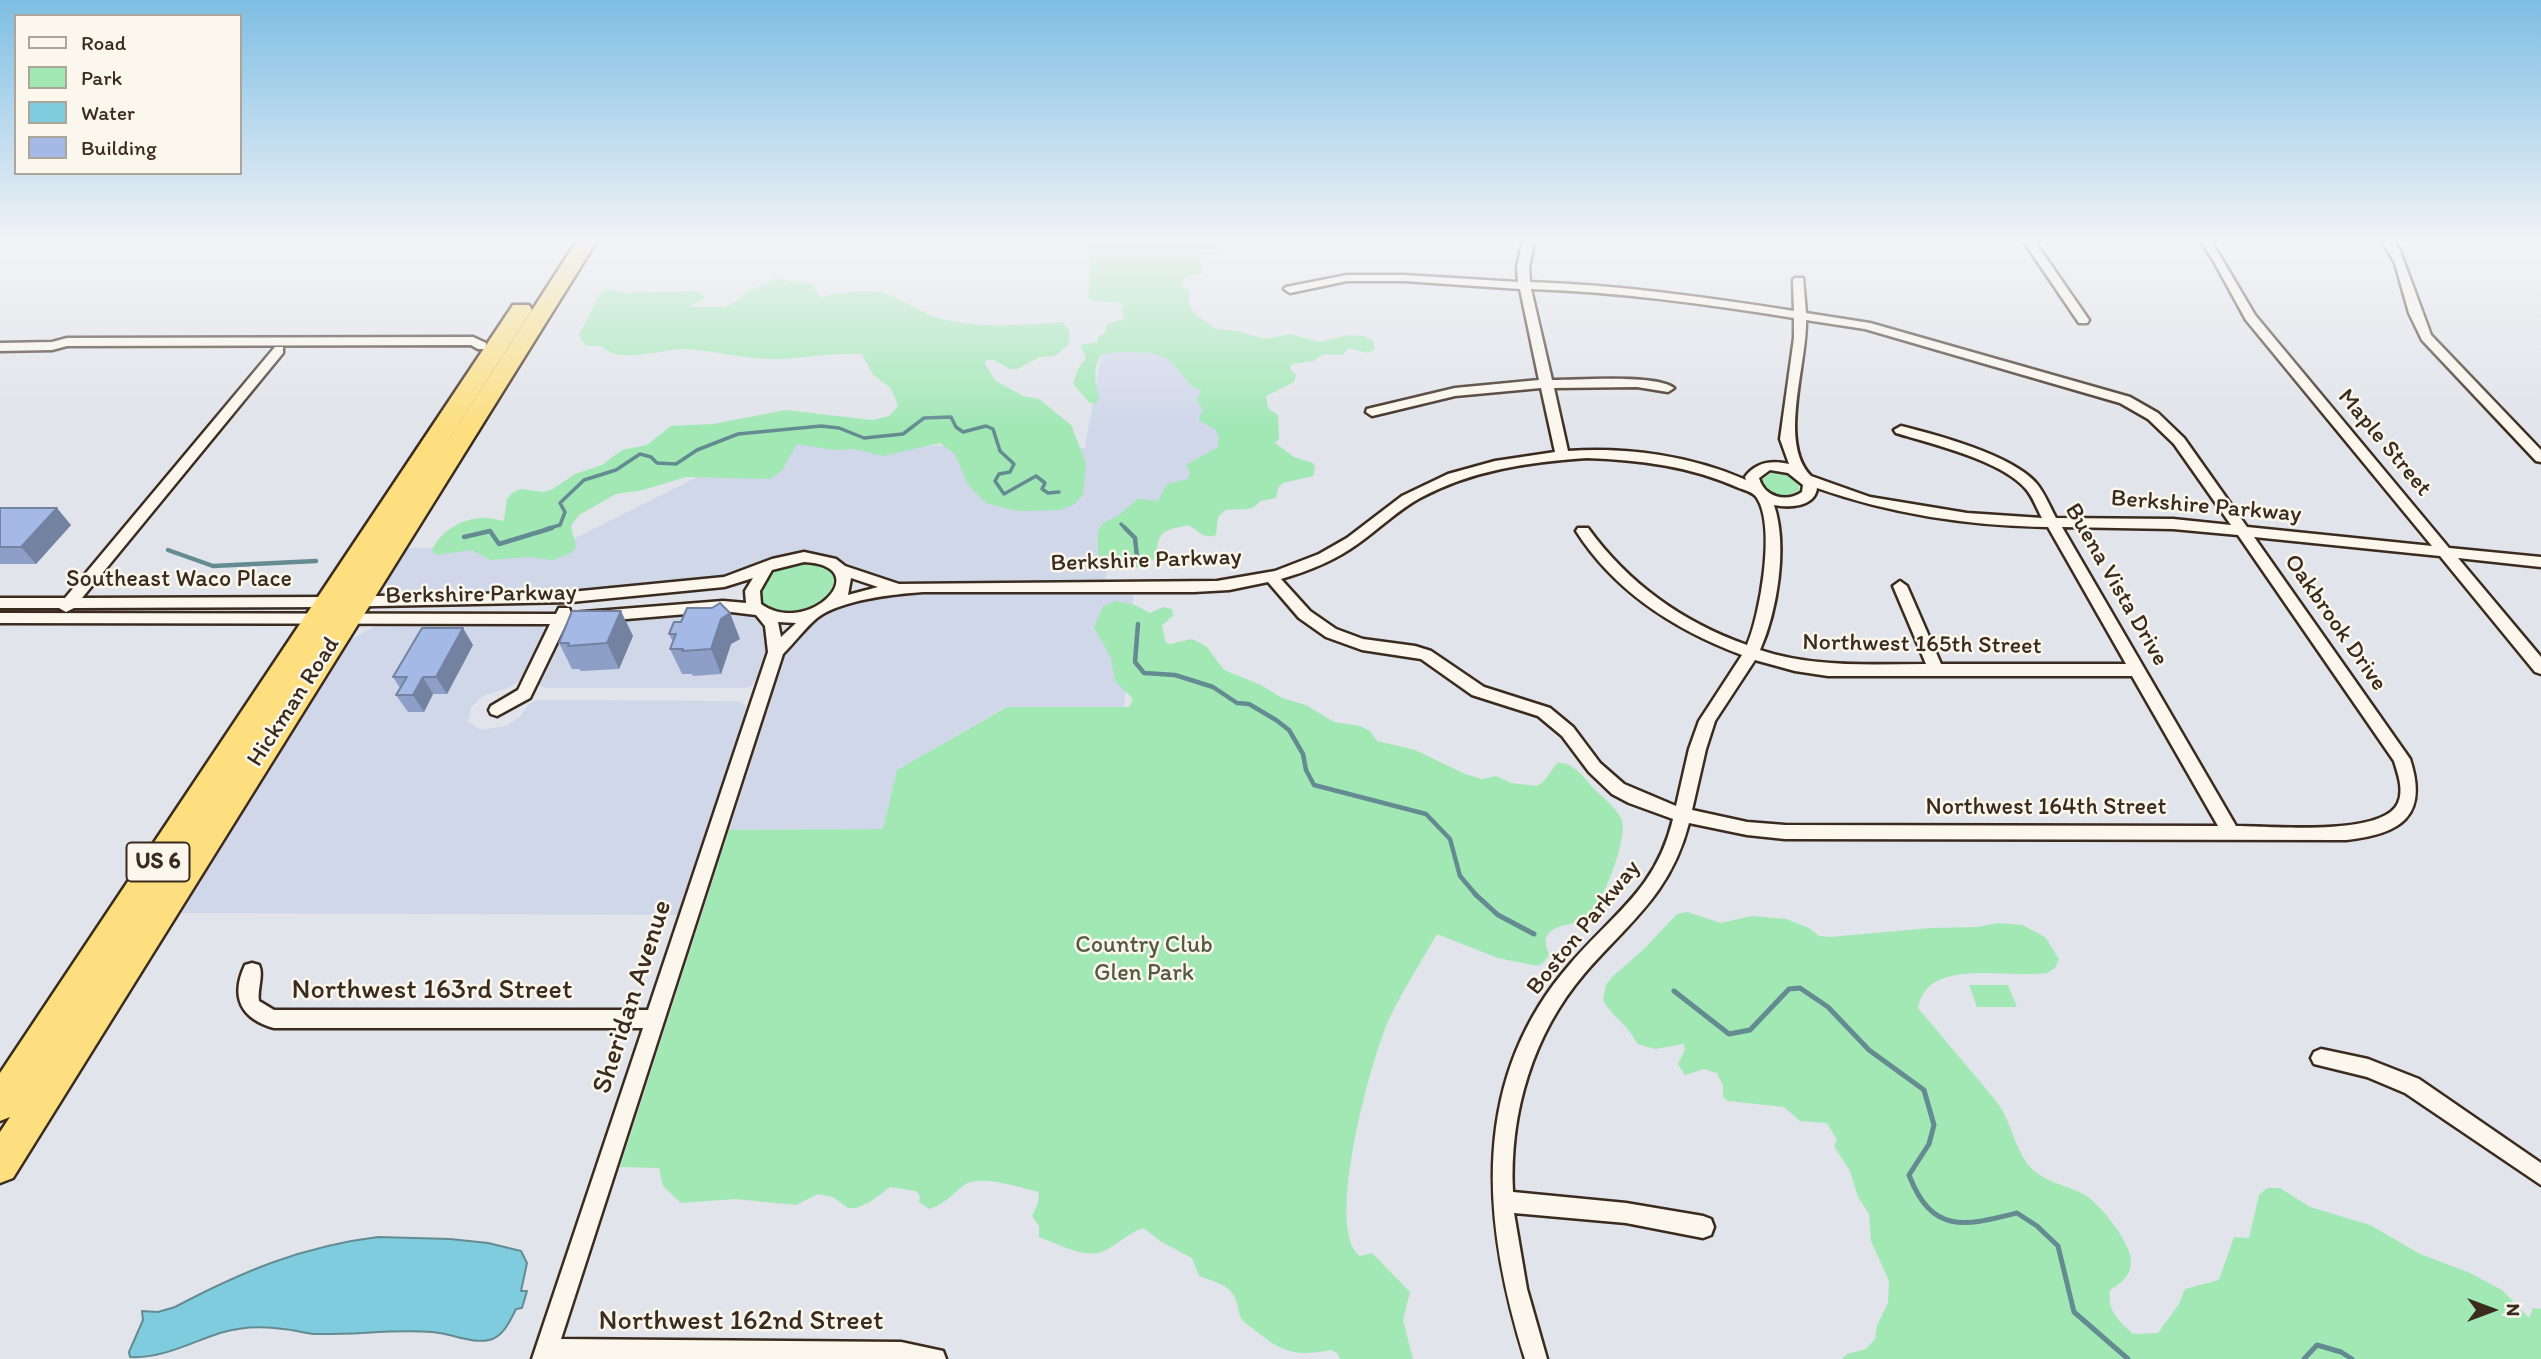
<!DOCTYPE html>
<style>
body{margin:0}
#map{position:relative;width:2541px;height:1359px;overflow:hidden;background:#e1e4ea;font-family:Itim,sans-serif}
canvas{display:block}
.legend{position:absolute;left:14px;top:14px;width:228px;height:161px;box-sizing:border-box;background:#fbf7ec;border:2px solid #aea59a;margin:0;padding:9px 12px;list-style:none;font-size:21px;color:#3b2a1e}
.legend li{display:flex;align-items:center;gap:14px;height:35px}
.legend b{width:35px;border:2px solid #aea59a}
.north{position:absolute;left:2457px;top:1275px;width:70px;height:70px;-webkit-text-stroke:5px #fbf7ec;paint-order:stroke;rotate:90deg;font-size:19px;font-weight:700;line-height:28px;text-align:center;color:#3b2a1e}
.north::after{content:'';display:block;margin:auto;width:24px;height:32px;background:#3b2a1e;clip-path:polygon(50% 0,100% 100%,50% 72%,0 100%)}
</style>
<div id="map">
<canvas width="2541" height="1359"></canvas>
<ul class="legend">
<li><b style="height:9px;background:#fbf7ec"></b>Road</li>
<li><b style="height:19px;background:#a1e8b5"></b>Park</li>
<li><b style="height:19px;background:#7fccde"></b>Water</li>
<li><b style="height:19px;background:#a5b9e7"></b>Building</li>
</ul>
<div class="north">N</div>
</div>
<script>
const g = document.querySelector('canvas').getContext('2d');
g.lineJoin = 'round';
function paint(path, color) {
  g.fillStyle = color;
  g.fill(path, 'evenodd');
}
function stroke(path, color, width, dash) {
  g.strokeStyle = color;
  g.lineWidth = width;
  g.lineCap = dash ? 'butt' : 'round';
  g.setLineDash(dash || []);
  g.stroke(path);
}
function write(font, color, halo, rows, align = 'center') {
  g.font = font + ' Itim,sans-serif';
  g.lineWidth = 5;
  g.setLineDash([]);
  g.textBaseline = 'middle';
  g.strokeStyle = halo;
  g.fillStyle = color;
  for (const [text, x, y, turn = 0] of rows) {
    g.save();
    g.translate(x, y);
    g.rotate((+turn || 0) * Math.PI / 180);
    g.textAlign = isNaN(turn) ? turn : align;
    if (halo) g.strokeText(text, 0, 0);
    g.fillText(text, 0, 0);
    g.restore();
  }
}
paint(new Path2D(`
 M1197,346L1235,472L1111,542L1105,582L886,581L852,568L829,555L810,552L780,557L735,577L577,591L399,592L386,585L389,575L405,548L553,549L765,443L1085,448L1103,347Z
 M900,593H1134L1124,707H1006L897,770L883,829L729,830L788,646L808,624L847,604Z
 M704,610L744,611L764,624L768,643L756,680L751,686L745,688H546L539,685L562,632L574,624Z
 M419,622L537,623L543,626L544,636L521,680L508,688L483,696L471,707L468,721L481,730L506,726L520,717L528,705L537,700L738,701L744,704L747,710L677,915L177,913L348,641L375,626Z`), '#cfd7e9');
paint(new Path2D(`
 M1074,239H1266L1225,241L1221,246L1223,254H1201L1200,261L1204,267L1202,273L1186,277L1180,284L1189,291V303L1195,314L1216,329L1238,331L1264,339L1290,334L1321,342L1347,335L1363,336L1373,340L1375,349L1367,353L1349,348L1342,355L1323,354L1314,361L1292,364L1290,369L1296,375L1294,382L1266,396L1268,408L1278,415L1279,439L1275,443L1294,457L1313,463L1315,468L1313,476L1283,483L1278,488L1276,498L1260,501C1251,514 1238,507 1225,510L1218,517L1216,535C1204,540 1198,530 1188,525C1164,531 1158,529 1156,557C1141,571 1114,575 1098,561V532L1103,523L1118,516L1137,499L1158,501L1167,484L1188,479L1190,473L1186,465L1218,447L1219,438L1216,430L1200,421L1199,416L1203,411L1197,400L1201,390C1186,386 1181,369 1169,360C1155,349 1119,351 1102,354C1091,369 1096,383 1099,399L1095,404L1088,402C1084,394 1078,391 1073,384L1078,369L1086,358L1080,345L1098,342V337L1106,332L1107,324L1124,319L1121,309L1126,303L1092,301L1088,298C1090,280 1097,247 1074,239Z
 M776,278L813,285L821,298C837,292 875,288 890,295C907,302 921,313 939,318C979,329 1022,325 1063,322L1070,332L1068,345L1055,356L1040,357L1017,369H1010L994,360H986L985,364L996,381L1023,396L1039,399L1071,425L1086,463L1083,494L1075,504L1060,510L1017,511L986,503L968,485L955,454L940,443L883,456L854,449L834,450L797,444L782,470L770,479L686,477L643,490L616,494L579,515L571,526L576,547L571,553L553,560L528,557L490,560L472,550L437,555L432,551C439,532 461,519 481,518C488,517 497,520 504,521L507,499L512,493L521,489L544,492L553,489L575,474L602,465L622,450L647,445L671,426L713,424L785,410L873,420L889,416L898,406L891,388L873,375L862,354C829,352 802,359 770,359C742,359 713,350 684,349C660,349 620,365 601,346H586L579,335L599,296L607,288L623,293L698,291L705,298L690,307H725L738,301L750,289L765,285Z
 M1773,472L1785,473L1795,478L1800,490L1788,496C1776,496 1762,492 1762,479Z
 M802,561L826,565L835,574C839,603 807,615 781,614C775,613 767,608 761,605L758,589L769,573L776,569Z
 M1117,601L1135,605L1150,613L1163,607L1172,609L1173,616L1162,625L1166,643L1170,644L1192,639L1196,641L1207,647L1224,670L1261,685L1282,698L1306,705L1334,722L1360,726L1370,731L1377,741L1415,750L1465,774L1482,779L1496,776L1511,783L1537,786L1544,781L1557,763C1573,761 1585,779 1595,790C1604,798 1615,807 1621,818C1630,835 1602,906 1587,917C1576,927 1558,922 1548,934C1543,940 1547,948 1549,955L1542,964L1537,966L1498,958L1437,934C1421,962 1403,990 1389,1019C1372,1056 1323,1230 1360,1256L1372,1253L1410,1292L1403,1320L1413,1359H1340L1337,1353L1331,1350C1286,1359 1277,1347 1243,1321C1238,1314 1239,1308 1236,1300C1230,1284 1214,1282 1199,1276L1192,1258L1160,1241L1144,1228C1129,1232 1118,1244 1104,1251C1087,1260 1056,1243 1039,1237V1226L1032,1216L1038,1203L1039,1192C1021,1188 979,1174 964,1185C951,1195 945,1204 929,1209L919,1202L920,1196L916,1191L890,1187L870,1202L856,1208H848L833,1197L818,1194L796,1205L735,1199L681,1203L663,1186L659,1168L620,1167L729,830L883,829L897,770L1007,707H1129L1133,699L1115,681L1111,658L1094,627L1103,606Z
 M1687,912L1721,923L1752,916L1786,919L1809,928L1819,936L1830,937L1931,928L1977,927L1998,923L2022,925L2045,937L2059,959L2055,968L2047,973C2010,979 1926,956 1918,1008L1997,1102C2012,1122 2014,1150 2032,1169C2047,1183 2067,1185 2085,1195C2100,1204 2131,1243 2131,1261C2132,1275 2120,1284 2110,1290C2107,1311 2118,1320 2133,1334L2158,1333L2179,1304L2185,1289L2219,1280L2234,1237L2249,1238L2259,1195L2267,1188H2280L2310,1207L2370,1225L2420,1254L2468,1272L2502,1290L2529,1318L2533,1308L2541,1309V1359H1842L1847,1354L1866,1349L1875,1339L1877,1326L1888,1303L1889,1281L1871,1241L1869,1214L1858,1197L1850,1171L1834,1146L1837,1140L1827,1123L1800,1121L1784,1107L1728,1101L1723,1097V1086L1717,1073L1704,1069L1685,1075L1678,1064L1685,1050L1684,1044L1655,1049L1637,1044C1627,1022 1614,1020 1603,1000L1606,985L1612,977L1645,948L1677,914Z
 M1969,985H2008L2017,1007H1977Z`), '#a1e8b5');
const water = new Path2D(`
 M378,1237L450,1239L488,1243L521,1251L527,1263L521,1291H527L522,1308L516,1309C510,1321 503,1337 489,1340C471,1344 450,1333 432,1332C393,1329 354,1335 315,1334C304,1333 294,1330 283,1329C262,1326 240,1327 220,1333C192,1342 161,1359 130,1357L129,1352L143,1320L142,1311L158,1312L175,1307C241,1272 303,1246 378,1237Z`);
paint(water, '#7fccde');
stroke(water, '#648b91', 2);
stroke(new Path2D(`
 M1121,524L1126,529
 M546,529L560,525L565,512L560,503L584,480L616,470L640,454L651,457L657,463L676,464L697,450L738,434L821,426L839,428L864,438L903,434L924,418L951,417L956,427L963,432L986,426L993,429L1000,451L1014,464L1010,472L999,474L995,481L1004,494L1036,476L1045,483L1042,489L1048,493L1059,492`), '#648b91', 3.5);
stroke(new Path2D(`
 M1125,528L1135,538L1137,557
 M464,537L490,531L499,544L552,528
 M168,550L213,566L316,561
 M1138,624L1135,662L1144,673L1175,675L1213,687L1237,703L1249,704L1276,720L1289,730L1303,754L1306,770L1314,785L1426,814L1450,839L1460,876L1477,896`), '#648b91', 4.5);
stroke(new Path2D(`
 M1475,894L1498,915L1534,934
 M1674,991L1729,1034L1750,1030L1789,989L1800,988L1828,1007L1869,1050L1924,1090L1934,1125L1929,1144L1909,1175C1932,1235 1965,1226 2017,1213L2037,1226L2058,1246L2074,1312L2128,1359
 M2304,1359L2317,1345L2341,1352L2352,1359`), '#648b91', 5);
const street = new Path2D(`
 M1523,239H1535L1529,267L1530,282C1619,285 1705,297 1794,311L1793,280L1795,278H1803L1806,313L1870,323L2130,397L2158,413L2184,438L2247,527L2432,546L2246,320L2212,258L2199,239H2210L2255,315L2449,548L2541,557V567L2458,558L2541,657V674L2535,672L2440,556L2254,537L2410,759C2429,817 2400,834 2346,840L1785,839L1747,835L1689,823C1670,895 1630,921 1584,974C1533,1034 1509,1113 1513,1192L1626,1203L1703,1216L1711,1219L1714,1227L1711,1235L1703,1238L1626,1223L1514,1213L1527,1289L1547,1359H1525C1482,1222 1469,1079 1571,963C1615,912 1656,889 1673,819L1629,803L1612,794L1589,772L1562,736L1538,716L1472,695L1421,659L1362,650L1326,637L1299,618L1268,582L1229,590L1194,592H923C894,594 840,600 817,618C805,628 794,643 783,654L561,1339L901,1342L943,1351L946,1359H532L643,1028H274C241,1019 230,997 245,965L252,963L259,965C264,975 257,989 259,1001L274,1010H648L768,652L765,626L756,615L723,611L566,624L530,698L497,716L491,714L489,710L491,706L518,690L550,624L0,623V613L556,614L559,608H569L571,613L723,601L746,603L745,591L753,578L724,587L571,602L329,607L74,608L66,612L59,608H0V598H65L275,347H283V353L82,598L329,597L571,592L724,577L772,559L804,552L836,559L845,566L899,584L1217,581L1275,571L1319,554L1347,538L1402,496L1448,474L1495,461L1555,452L1541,388L1455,396L1372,416L1366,412L1367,409L1455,388L1539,380L1520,289L1404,281H1347L1290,293L1284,289L1286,287L1347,275H1404L1518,282L1517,267ZM1531,289C1620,292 1706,304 1794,318V338L1780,439L1789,464C1771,460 1756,462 1745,477L1746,480C1691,456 1628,447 1568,451L1554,388L1637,387L1668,392L1674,388C1656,374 1578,380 1552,380ZM1806,320L1865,329L2120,403L2148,419L2174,444L2231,525L2173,519L2056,518C2050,507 2045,494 2037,484C2013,455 1937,435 1901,426L1894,430L1896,433C1932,444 2001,460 2026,489C2033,497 2037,509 2042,518L1967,513L1870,497L1811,476C1778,443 1807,365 1806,320ZM1587,458C1640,460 1690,466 1739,488C1744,490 1754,492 1757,498C1776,527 1760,615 1747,645C1682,622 1628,583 1588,528H1578L1576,531C1615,592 1675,630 1742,655L1699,721L1689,749L1676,806L1624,784L1600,763L1573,727L1550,708L1484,687L1431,651L1415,646L1363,639L1336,629L1310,611L1281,579C1309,571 1336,560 1359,543C1380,528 1398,510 1420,498C1472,470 1529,462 1587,458ZM1770,470L1788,473L1803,485L1802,492C1786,503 1764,497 1759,478ZM1817,488C1891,514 1969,526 2048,527L2126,664H1941L1907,586L1900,581L1893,586L1926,664C1870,664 1814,668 1760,650C1777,612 1788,546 1774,505C1789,508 1815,507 1817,488ZM2062,527L2173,529L2238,535L2394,761C2398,774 2404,790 2398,803C2383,837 2269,826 2236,826ZM804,562C878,566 809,638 761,604L760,591L772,570ZM851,578L878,587L848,595ZM778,622L796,623L781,637ZM1755,660L1795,671L1828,676H2132L2218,826L1785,825L1747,822L1692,810L1706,749L1715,721Z
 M2022,239H2033L2089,320L2087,323H2079Z
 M2381,239H2392L2400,251L2431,335L2541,450V462L2536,461L2422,340L2409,313L2395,263Z
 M473,337L486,343V349H478L471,345L67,346L52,350L0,351V343L52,342L67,338Z
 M2321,1049L2368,1059L2419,1079L2541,1163V1185L2405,1093L2367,1077L2314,1064L2311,1058L2314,1052Z`);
const highway = new Path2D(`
 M578,239H598L13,1178L0,1183V1132L10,1117L0,1121V1073L513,305H529L532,310L431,467Z`);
stroke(street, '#3b2a1e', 5);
stroke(highway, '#3b2a1e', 5);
paint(street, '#fbf7ec');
paint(highway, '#fddf80');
paint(new Path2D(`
 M0,508L71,525L36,564H0Z
 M712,608L740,639L731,644L721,674L693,676L692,674H682L670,649L673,642L669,634L681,622Z
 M633,636L619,669L581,671L579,669H572L559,643Z
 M473,645L447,694H433L424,712H408L396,695L400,688L393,677Z`), '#8e9fc7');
paint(new Path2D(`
 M57,508L71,525L36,564L21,547Z
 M621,611L633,636L619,669L607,643Z
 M730,613L740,639L731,644L721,674L711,649L721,619Z
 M463,628L473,645L447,694L436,677Z
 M423,677L433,694L424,712L413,695Z`), '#7482a2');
const building = new Path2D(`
 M0,508H57L21,547H0Z
 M720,603L730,613L721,619L711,649L682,651L683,649H670L676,634H669L674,622H681L687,608H712Z
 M572,611H621L607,643L568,646L569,643H559Z
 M422,628H463L436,677H423L413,695H396L407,677H393Z`);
paint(building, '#a5b9e7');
stroke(building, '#7482a2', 2);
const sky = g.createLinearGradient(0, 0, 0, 429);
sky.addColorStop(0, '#7ebee4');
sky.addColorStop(0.56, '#f2f3f6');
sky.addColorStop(1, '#f2f3f600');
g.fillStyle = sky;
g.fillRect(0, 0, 2541, 429);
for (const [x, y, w] of [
 [158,862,63]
]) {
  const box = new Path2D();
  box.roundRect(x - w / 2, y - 19.5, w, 39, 5);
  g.fillStyle = '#fbf7ec';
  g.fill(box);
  stroke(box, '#3b2a1e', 2);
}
write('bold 23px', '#3b2a1e', null, [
 ["US 6",158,862]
]);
write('24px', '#3b2a1e', '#fbf7ec', [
 ["Maple Street",2384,443,50],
 ["Berkshire Parkway",2206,507,5],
 ["Berkshire Parkway",1146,561,-2],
 ["Southeast Waco Place",179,580],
 ["Buena Vista Drive",2116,585,60],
 ["Berkshire Parkway",481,595,-1],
 ["Oakbrook Drive",2335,623,55],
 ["Northwest 165th Street",1922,645,1],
 ["Hickman Road",294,702,-57],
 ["Northwest 164th Street",2046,808],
 ["Boston Parkway",1584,928,-51]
]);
write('24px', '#545a44', '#fbf7ec', [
 ["Country Club",1144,946],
 ["Glen Park",1144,974]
]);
write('28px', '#3b2a1e', '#fbf7ec', [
 ["Northwest 163rd Street",432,991],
 ["Sheridan Avenue",633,997,-72],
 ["Northwest 162nd Street",741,1322]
]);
</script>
